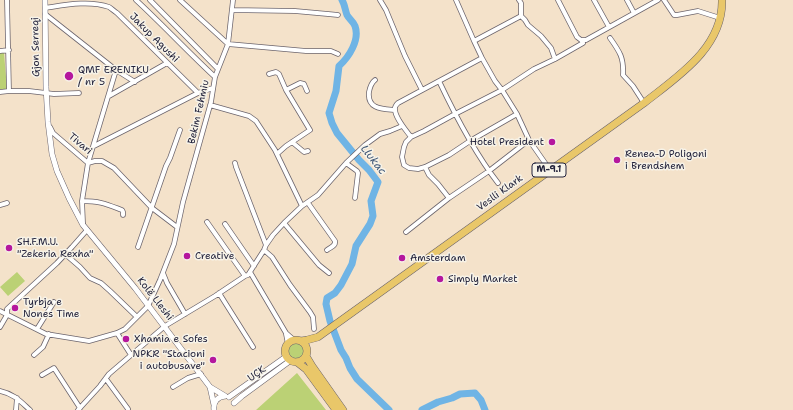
<!DOCTYPE html>
<meta charset="utf-8">
<style>
body{margin:0}
canvas{display:block;background:#f4e2ca}
</style>
<canvas width="793" height="410"></canvas>
<script>
const g = document.querySelector('canvas').getContext('2d');
g.lineJoin = 'round';
function paint(path, color) {
  g.fillStyle = color;
  g.fill(path, 'evenodd');
}
function stroke(path, color, width, dash) {
  g.strokeStyle = color;
  g.lineWidth = width;
  g.lineCap = dash ? 'butt' : 'round';
  g.setLineDash(dash || []);
  g.stroke(path);
}
function write(font, color, halo, rows, align = 'center') {
  g.font = font + ' "Shantell Sans",sans-serif';
  g.lineWidth = 3;
  g.setLineDash([]);
  g.textBaseline = 'middle';
  g.strokeStyle = halo;
  g.fillStyle = color;
  for (const [text, x, y, turn = 0] of rows) {
    g.save();
    g.translate(x, y);
    g.rotate((+turn || 0) * Math.PI / 180);
    g.textAlign = isNaN(turn) ? turn : align;
    if (halo) g.strokeText(text, 0, 0);
    g.fillText(text, 0, 0);
    g.restore();
  }
}
paint(new Path2D(`
 M0,53H4L7,89H0Z
 M17,272L25,281L8,296L0,287Z
 M288 351a8 8 0 1 1 16 0a8 8 0 1 1-16 0Z
 M297,373L326,410H256Z`), '#bbd175');
stroke(new Path2D(`
 M342,0C345,5 345,10 347,15C349,19 353,21 355,26C360,40 349,57 339,66L336,91L329,113L332,123L337,133L359,160L369,170L378,182L371,201L373,216L370,224L356,246L352,264L341,285L335,293L327,298L326,304L330,321L341,350L346,358L350,368L357,379L389,410
 M422,410L438,402L452,398L460,394L475,393L481,400L485,410`), '#6fb4e5', 7);
const minor = new Path2D(`
 M7,0L9,91
 M136,0C163,25 188,52 215,77
 M150,0L218,69
 M180,0L228,44L306,51H331L338,54
 M380,0L386,10L405,56L422,90
 M456,0L474,41L482,58L495,81L502,90L517,114L529,140L550,170
 M519,0L521,3V16
 M558,0L577,37L581,40H586L658,0
 M594,0L609,27
 M627,0L634,13
 M664,0L674,15H677L698,11L720,18
 M45,8C65,5 89,0 109,7C112,9 114,11 117,13L198,93
 M232,10L295,11L328,14L338,15
 M45,14L116,70L135,82
 M521,16L525,20L528,25L541,36L551,48L555,59
 M610,38C620,52 624,58 623,75L633,86L644,103
 M474,41L521,16
 M0,51L9,50
 M269,74L276,72L279,74L286,90
 M375,80C371,83 370,87 369,92C367,109 382,109 394,110
 M439,81C456,117 474,152 498,183
 M0,92L9,91H29L54,94L79,93
 M109,96L167,63
 M210,105L249,116L256,121L275,150L302,206
 M517,114L470,141L449,155L425,167L418,169L409,168L404,165L402,157L404,147L406,142L411,137L424,131L455,114L502,90L534,69L555,59L583,43L581,40
 M50,127L53,133L88,163L95,161H102L114,168L152,208L177,227
 M411,137C406,130 394,117 395,108C395,106 396,105 398,103L482,58
 M292,142L304,152L308,151
 M94,146L198,93L213,88
 M277,154L286,146L310,130L286,90L300,83L304,84L307,91
 M235,163L236,167L266,245
 M346,163L357,171L358,173L355,198
 M425,167L429,175L438,184L449,198
 M82,201C100,201 106,204 122,210L123,212V215
 M308,203L335,241C336,246 331,247 327,250
 M0,205L7,203
 M207,222L245,276
 M83,223L82,201L88,163L116,70
 M284,223L319,265L329,273
 M225,224L254,266
 M406,232L449,198L489,171L529,140
 M138,247L166,166L170,158L180,130
 M264,250L272,257L290,285L310,312L313,317L314,329
 M65,254L80,267L90,278L101,283L110,291L137,317
 M250,272L286,333L294,340
 M163,273L167,283L185,314
 M219,293L253,347
 M0,311L46,334L89,341L117,333L125,329L148,306L160,280L174,244L183,202L211,102L215,77L228,44L233,0
 M0,327L7,315V309L57,263L72,247L87,230
 M37,329L54,302
 M117,333L131,355
 M286,334L288,344
 M34,355L43,347L49,334
 M42,375L54,368L80,408
 M106,379L128,409
 M173,387L188,378L201,374
 M0,391C14,394 20,401 30,410
 M16,410L17,398
 M78,410L100,386L109,374L165,326L215,296L245,276L248,275L264,250L266,245L273,235L284,223L302,206L318,195L346,163L365,145L380,134L390,131L402,126`);
const tertiary = new Path2D(`
 M45,0L46,87L48,122L52,154L57,171L69,198L83,225L135,288L210,387L225,396
 M210,387L214,405
 M229,397L287,356
 M234,403L242,396L291,360
 M214,410C213,402 217,397 225,396`);
const primary = new Path2D(`
 M285 351a11 11 0 1 1 22 0a11 11 0 1 1-22 0Z
 M301,341L307,340L318,337L644,103C677,77 723,48 722,0
 M306,356L312,366L343,410
 M297,362L306,369L336,410`);
stroke(minor, '#6c656d', 5.5);
stroke(tertiary, '#6c656d', 6);
stroke(primary, '#6c656d', 8);
stroke(minor, '#fff', 4);
stroke(tertiary, '#fff', 5);
stroke(primary, '#e9c769', 7);
for (const [x, y, r, color] of [
 [69,76,5,"#b5179e"],
 [552,142,4,"#b5179e"],
 [617,160,4,"#b5179e"],
 [9,248,4,"#b5179e"],
 [187,256,4,"#b5179e"],
 [402,258,4,"#b5179e"],
 [440,279,4,"#b5179e"],
 [15,308,4,"#b5179e"],
 [126,339,4,"#b5179e"],
 [213,360,4,"#b5179e"]
]) {
  const dot = new Path2D();
  dot.arc(x, y, r, 0, 2 * Math.PI);
  g.fillStyle = color;
  g.fill(dot);
  stroke(dot, '#f7f3e8', 1.5);
}
for (const [x, y, w] of [
 [549,170,34]
]) {
  const box = new Path2D();
  box.roundRect(x - w / 2, y - 7, w, 14, 3);
  g.fillStyle = '#f7f3e8';
  g.fill(box);
  stroke(box, '#22223b', 1);
}
write('bold 9px', '#22223b', null, [
 ["M-9.1",549,170]
]);
write('10px', '#22223b', '#f7f3e8', [
 ["Jakup Agushi",154,38,45],
 ["Gjon Serreqi",36,47,-91],
 ["Bekim Fehmiu",199,112,-77],
 ["Tivari",80,144,40],
 ["Veslli Klark",500,193,-36],
 ["Kolë Lleshi",155,299,52],
 ["UÇK",257,374,-35]
]);
write('10px', '#22223b', '#f7f3e8', [
 ["QMF ERENIKU",78,70],
 ["/ nr 5",78,82],
 ["Hotel President",544,142,"right"],
 ["Renea-D Poligoni",625,154],
 ["i Brendshem",625,166],
 ["SH.F.M.U.",17,242],
 ["\"Zekeria Rexha\"",17,254],
 ["Creative",195,256],
 ["Amsterdam",410,258],
 ["Simply Market",448,279],
 ["Tyrbja e",23,302],
 ["Nones Time",23,314],
 ["Xhamia e Sofes",134,339],
 ["NPKR \"Stacioni",205,354,"right"],
 ["i autobusave\"",205,366,"right"]
], 'left');
write('italic 11px', '#3d5576', '#f7f3e8', [
 ["Llukac",373,160,52]
]);
</script>
